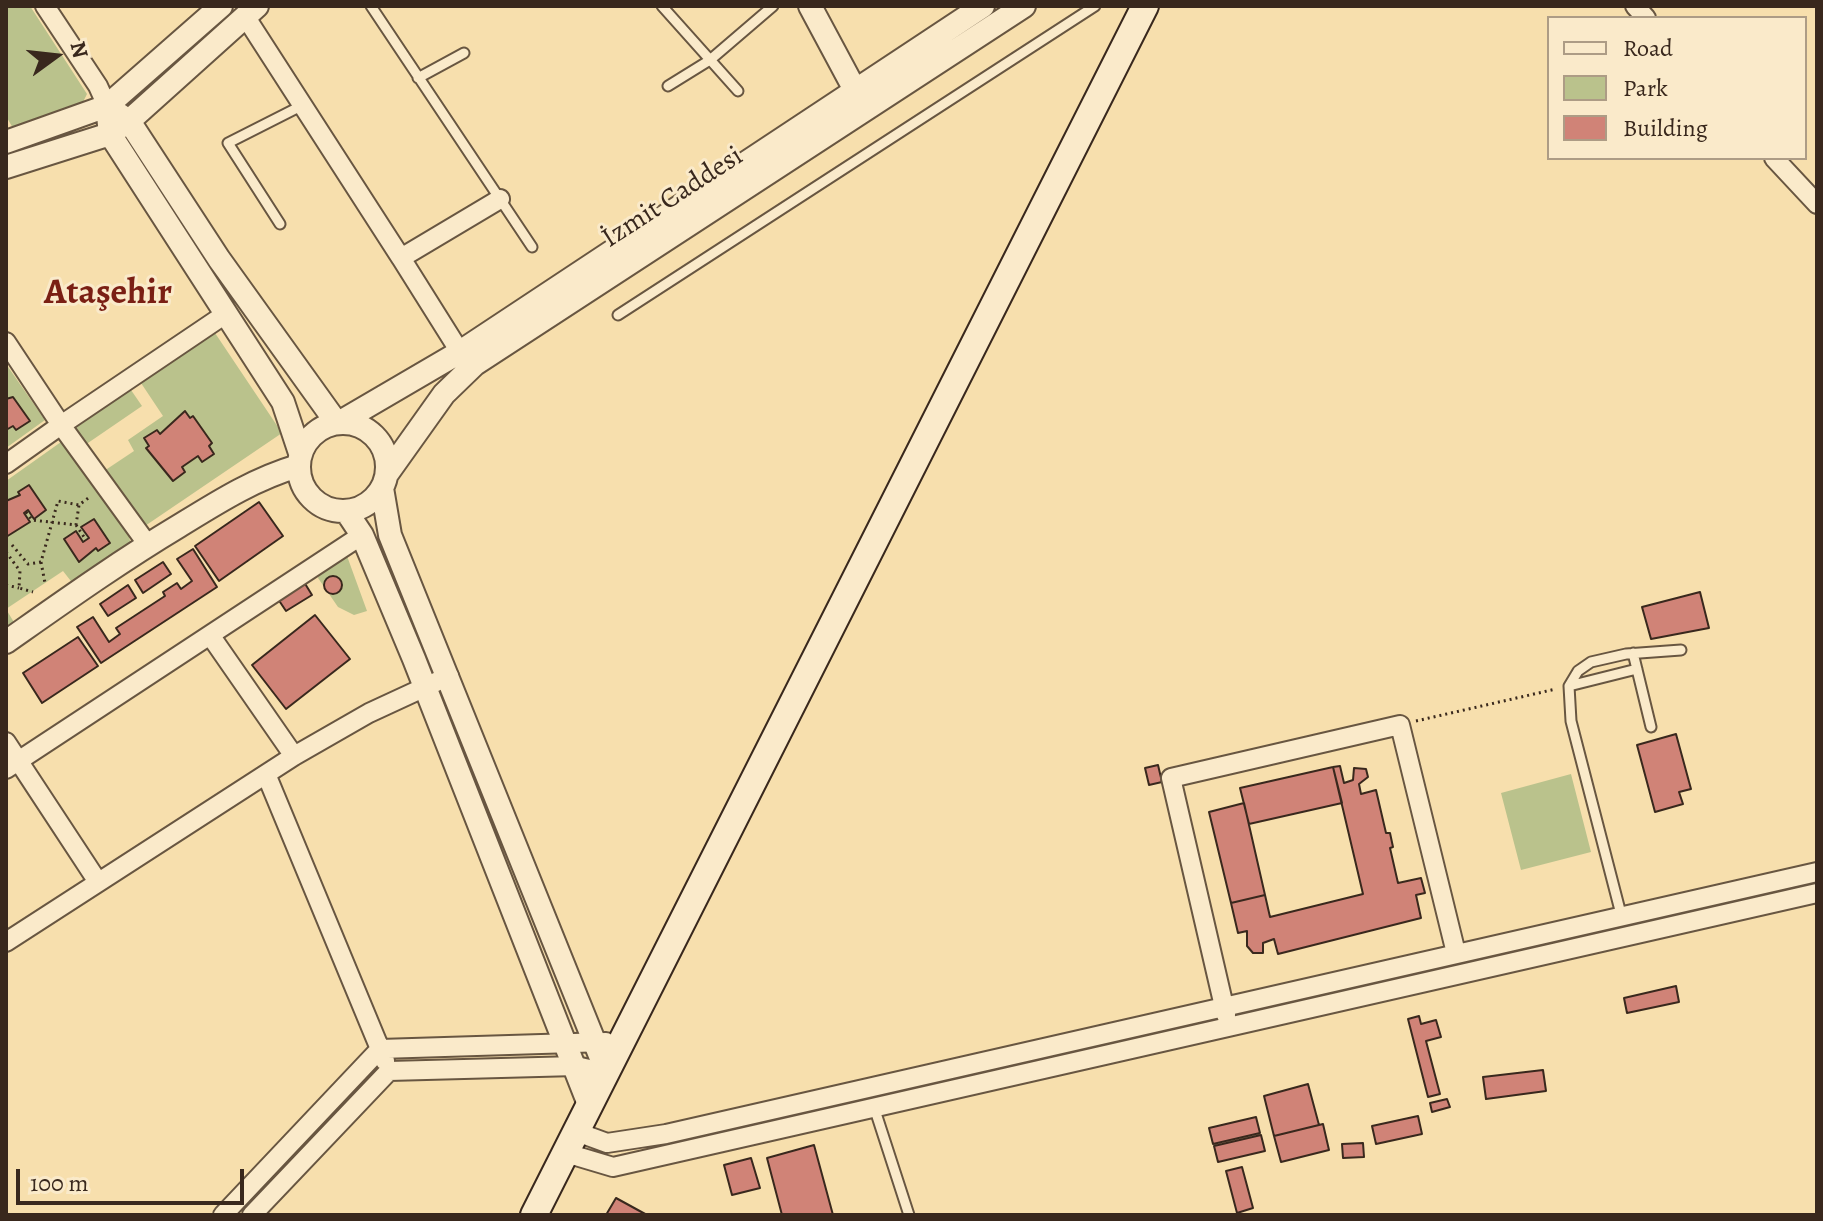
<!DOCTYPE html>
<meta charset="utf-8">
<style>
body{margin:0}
#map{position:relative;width:1823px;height:1221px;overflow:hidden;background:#f7dfad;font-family:Alegreya,serif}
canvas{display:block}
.frame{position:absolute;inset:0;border:8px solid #39281d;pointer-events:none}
.legend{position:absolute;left:1547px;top:16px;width:260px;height:144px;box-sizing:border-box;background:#faeaca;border:2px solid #ad9c85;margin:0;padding:10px 14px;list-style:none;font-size:24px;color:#39281d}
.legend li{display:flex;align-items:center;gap:16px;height:40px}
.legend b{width:40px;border:2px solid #ad9c85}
.north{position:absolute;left:16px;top:16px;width:80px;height:80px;-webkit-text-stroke:6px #faeaca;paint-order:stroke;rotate:75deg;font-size:22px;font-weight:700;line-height:32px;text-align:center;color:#39281d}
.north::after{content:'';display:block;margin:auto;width:28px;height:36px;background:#39281d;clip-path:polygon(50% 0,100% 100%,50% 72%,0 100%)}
.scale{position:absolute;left:16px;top:1169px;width:228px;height:36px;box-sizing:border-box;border:4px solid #39281d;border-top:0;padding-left:10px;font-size:24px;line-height:28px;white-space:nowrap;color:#39281d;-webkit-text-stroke:6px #faeaca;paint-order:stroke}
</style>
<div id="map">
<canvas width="1823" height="1221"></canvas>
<div class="frame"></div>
<ul class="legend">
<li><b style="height:10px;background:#faeaca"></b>Road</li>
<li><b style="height:22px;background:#bac28c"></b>Park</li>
<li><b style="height:22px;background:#d08377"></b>Building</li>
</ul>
<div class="north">N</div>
<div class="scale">100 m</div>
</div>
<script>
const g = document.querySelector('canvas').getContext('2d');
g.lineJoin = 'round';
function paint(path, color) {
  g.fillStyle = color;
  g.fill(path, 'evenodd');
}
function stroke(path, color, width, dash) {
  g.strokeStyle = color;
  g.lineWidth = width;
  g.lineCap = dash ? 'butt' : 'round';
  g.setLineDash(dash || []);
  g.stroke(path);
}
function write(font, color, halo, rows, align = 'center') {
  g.font = font + ' Alegreya,serif';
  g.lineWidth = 6;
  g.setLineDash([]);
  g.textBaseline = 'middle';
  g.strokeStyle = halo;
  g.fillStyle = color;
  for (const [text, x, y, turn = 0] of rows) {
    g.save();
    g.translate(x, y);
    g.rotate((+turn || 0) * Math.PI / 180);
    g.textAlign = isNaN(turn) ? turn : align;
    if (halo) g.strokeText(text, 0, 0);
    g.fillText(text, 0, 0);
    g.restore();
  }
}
paint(new Path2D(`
 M6,6H30L87,94L80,108L14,130L6,116Z
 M215,333L282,433L142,528L104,471L134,451L128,440L163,416L141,383ZM185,411L190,418L193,416L211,444L182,467L185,473L173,481L147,448L149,446L145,438L157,430L160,434Z
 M6,364L45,420L6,448Z
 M131,390L142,406L85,445L74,428Z
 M61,442L128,532L131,545L74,585L63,571L6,609L15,624L6,630V481Z
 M341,553L347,556L367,611L354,615L338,607L318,578L321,567Z
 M1571,774L1591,852L1521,870L1501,793Z`), '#bac28c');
const building = new Path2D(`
 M13,397L30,421L16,430L13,426L6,430V399Z
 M185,411L190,418L193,416L212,443L209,446L214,454L202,462L198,456L182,467L185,472L173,481L146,448L149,446L144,438L157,430L160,434Z
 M29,485L46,510L34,519L28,510L24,513L30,522L6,537V501L20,495L18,492Z
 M259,502L283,536L219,581L195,546Z
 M94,519L110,543L98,551L96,548L79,562L64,539L76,531L83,542L89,538L81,527Z
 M193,549L217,587L101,663L77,627L93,617L109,642L120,634L116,628L165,596L163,592L177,583L181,589L192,581L177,559Z
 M163,562L171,574L143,593L135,580Z
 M324 585a9 9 0 1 1 18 0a9 9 0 1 1-18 0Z
 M304,582L312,595L286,611L278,599Z
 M128,585L136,598L108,616L100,604Z
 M1700,592L1709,628L1651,639L1642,607Z
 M315,615L350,659L286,709L252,665Z
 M78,637L98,666L42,703L23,673Z
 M1676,734L1691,789L1679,792L1683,804L1655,812L1637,745Z
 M1158,765L1162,782L1149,785L1145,768Z
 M1340,766L1344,783L1353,780L1354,768L1366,769L1368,777L1359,784L1361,794L1376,790L1386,833H1390L1393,847L1390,848L1398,883L1421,878L1425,893L1416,895L1421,918L1278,954L1274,939L1263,943V953H1253L1247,946V931L1238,933L1231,903L1265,895L1270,917L1363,894L1333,767Z
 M1333,767L1342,803L1249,824L1240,788Z
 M1244,803L1265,895L1231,903L1209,812Z
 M1676,986L1679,1002L1627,1013L1624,998Z
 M1419,1016L1421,1024L1436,1020L1441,1037L1426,1041L1440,1094L1428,1097L1408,1019Z
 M1543,1070L1546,1091L1486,1099L1483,1077Z
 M1308,1084L1319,1125L1274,1136L1264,1096Z
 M1447,1099L1450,1107L1432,1112L1430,1103Z
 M1418,1116L1422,1134L1376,1144L1372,1126Z
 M1256,1117L1260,1133L1213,1144L1209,1128Z
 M1323,1124L1329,1150L1281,1162L1274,1136Z
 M1261,1135L1265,1151L1218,1162L1214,1146Z
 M1363,1143L1364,1157L1343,1158L1342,1144Z
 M814,1145L833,1215H782L767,1158Z
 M751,1158L760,1188L732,1195L724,1165Z
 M1242,1167L1253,1208L1237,1213L1226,1171Z
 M616,1198L647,1215H606Z`);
paint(building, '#d08377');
stroke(building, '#39281d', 2);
const service = new Path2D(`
 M371,6L532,247
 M662,6L738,91
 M418,78L464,53
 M668,86L710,60L773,6
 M280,224L228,143L303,105
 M618,315L1095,6
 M1633,653L1651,727
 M1569,686L1637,669
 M1622,918L1571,721L1569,686L1578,671L1591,662L1626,654L1681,650
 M874,1107L909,1215`);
const minor = new Path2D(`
 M45,6L98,86L107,106
 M1635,6L1646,18
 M245,16L401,258
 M1774,158L1817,204
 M6,342L61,425L6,464
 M460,352L401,258L500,199
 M148,545L61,425L227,313
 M210,635L294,756
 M6,742L98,882
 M6,769L362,535
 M266,774L385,1061
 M6,942L294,756L369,713L449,676
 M1226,1015L1171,778L1400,725L1456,953
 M577,1132L607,1143L666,1134L1817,872
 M566,1153L613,1167L1817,893
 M223,1215L380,1049L606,1042
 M252,1215L389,1071L576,1066L607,1073`);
const tertiary = new Path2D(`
 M810,6L855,90
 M107,106L110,134L283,402L300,453
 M107,106L129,121L219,259L336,422
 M6,142L107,106L221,6
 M6,167L110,134L129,121L257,6
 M342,421L460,352L983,6
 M299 467a44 44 0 1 1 88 0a44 44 0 1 1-88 0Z
 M387,474L444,394L475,364L1024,6
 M382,488L390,535L607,1073
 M346,511L362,535L414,659L590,1107
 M6,642C63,602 119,562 179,526C218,502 254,479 298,466`);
const secondary = new Path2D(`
 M534,1215L1145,6`);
stroke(service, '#685641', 13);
stroke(minor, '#685641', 22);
stroke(tertiary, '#685641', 26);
stroke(secondary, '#39281d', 30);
stroke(new Path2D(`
 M26,512L32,520L76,525L79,505
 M76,525L86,540
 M6,545H12L28,564L41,562L58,501L79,505L91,496
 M6,552L20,571L19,588L33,592
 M41,562L45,583
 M6,585L19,588
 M1416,721L1556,689`), '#39281d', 3, [2, 4]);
stroke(service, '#faeaca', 9);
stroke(minor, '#faeaca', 18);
stroke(tertiary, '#faeaca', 22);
stroke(secondary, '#faeaca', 26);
write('28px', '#39281d', '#faeaca', [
 ["İzmit Caddesi",673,198,-33]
]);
write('bold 36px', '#7a1f14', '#faeaca', [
 ["Ataşehir",108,294]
]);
</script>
